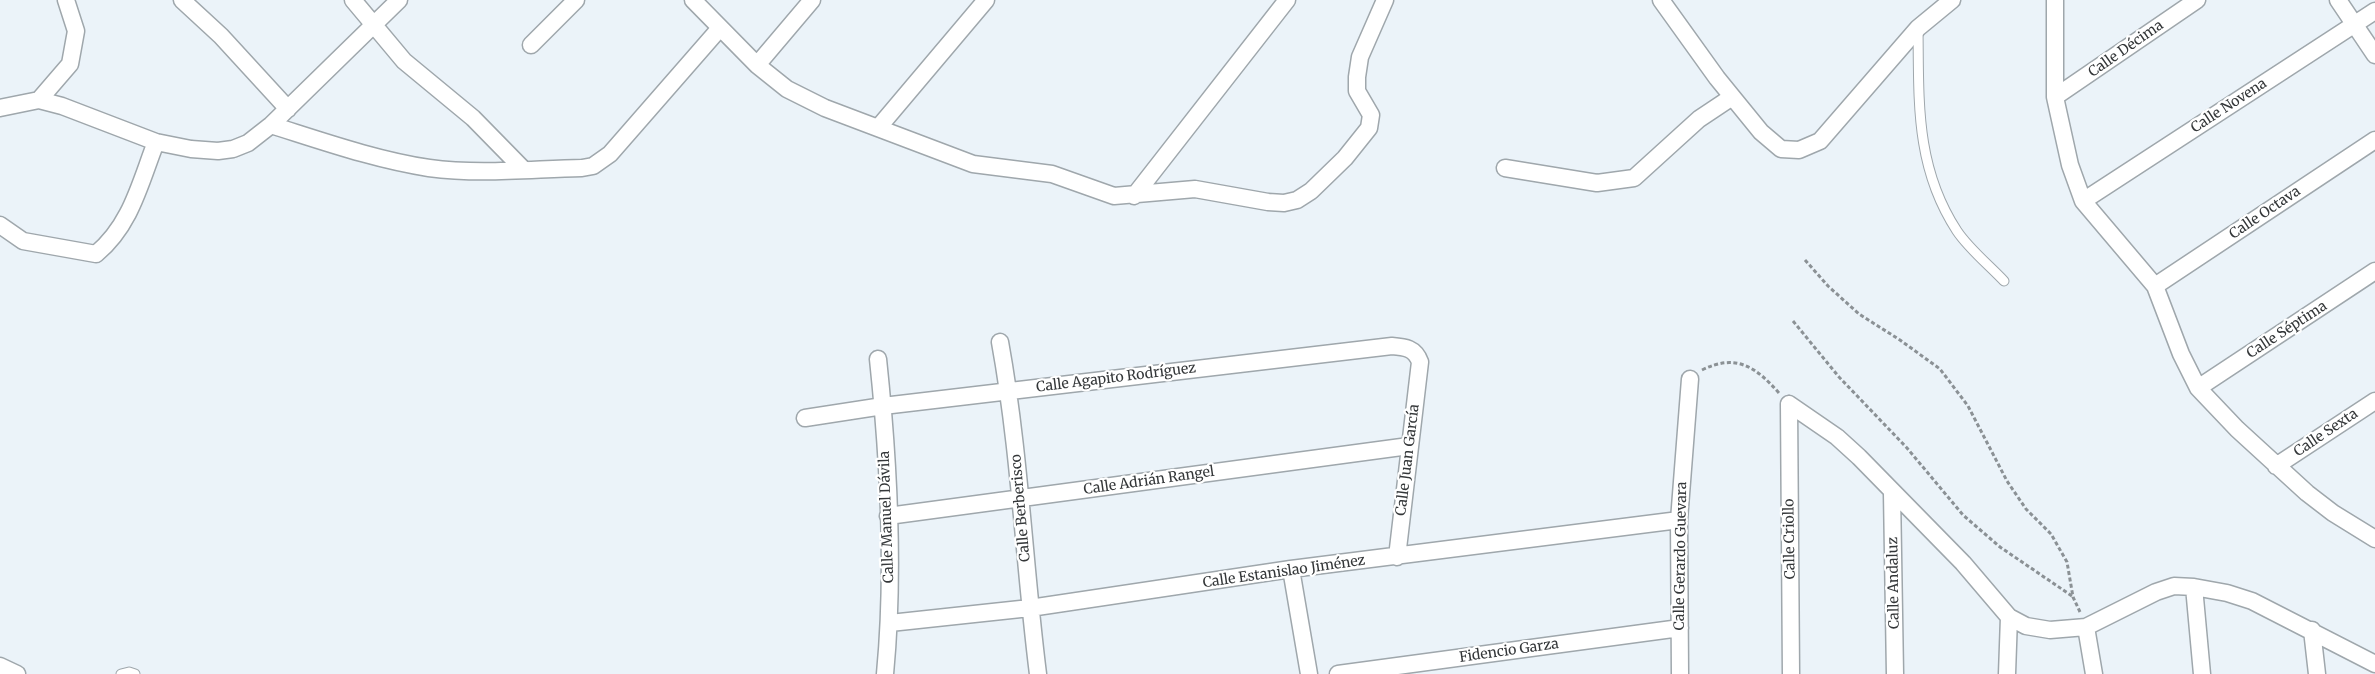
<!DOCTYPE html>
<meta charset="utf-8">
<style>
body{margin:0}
canvas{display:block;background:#ebf3f9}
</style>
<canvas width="2375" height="674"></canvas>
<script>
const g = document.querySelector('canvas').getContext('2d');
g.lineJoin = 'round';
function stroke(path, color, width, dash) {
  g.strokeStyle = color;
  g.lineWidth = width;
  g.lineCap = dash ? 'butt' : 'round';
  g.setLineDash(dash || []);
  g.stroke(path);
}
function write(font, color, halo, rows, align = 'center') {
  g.font = font + ' Merriweather,serif';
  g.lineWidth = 4.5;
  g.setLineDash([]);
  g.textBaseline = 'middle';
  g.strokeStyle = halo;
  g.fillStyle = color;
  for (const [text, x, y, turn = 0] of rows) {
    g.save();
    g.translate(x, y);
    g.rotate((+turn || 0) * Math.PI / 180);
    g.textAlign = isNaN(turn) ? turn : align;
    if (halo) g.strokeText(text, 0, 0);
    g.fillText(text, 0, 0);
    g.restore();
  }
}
const service = new Path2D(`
 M1918,28C1919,101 1915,167 1957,231C1969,249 1989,265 2004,281
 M121,674L129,672L135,674`);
const minor = new Path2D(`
 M182,0L221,36L288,109
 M353,0L404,61L473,118L523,169
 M693,0L757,65L787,89L825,108L973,164L1052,174L1114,196L1195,189L1268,202L1284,203L1297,200L1311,191L1345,158L1369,128L1371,115L1357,91V77L1360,57L1385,0
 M1661,0L1717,78L1761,132L1781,149L1799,150L1820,141L1918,28L1952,0
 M2055,0V97L2070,165L2083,201L2155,286L2181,354L2198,388L2237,429L2307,493L2333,513L2375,539
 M2338,0L2375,55
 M531,45L576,0
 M757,65L812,0
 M2055,97L2197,0
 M39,100L70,64L76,31L66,0
 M0,108L39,100L62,106L156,142L191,149L218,151L233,149L248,143L271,125L399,0
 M271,125C322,141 376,160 429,168C480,175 532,169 582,168L593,166L610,154L720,28
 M878,128L986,0
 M1505,168L1597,183L1634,178L1699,119L1732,97
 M1134,196L1287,0
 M2083,201L2375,11
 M0,225L23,241L96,254C131,225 140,183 156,142
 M2155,286L2375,140
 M1000,342C1020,452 1024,564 1038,674
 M878,359C889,463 895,570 885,674
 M2198,388L2375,271
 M1789,404L1837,437L1859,457L1963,563L2009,617L2026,626L2050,630L2086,627L2156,592L2174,586L2194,587L2227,593L2252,601L2375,664
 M1789,404L1791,674
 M805,418L883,406L1392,346C1405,347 1415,348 1420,362L1397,557
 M2276,466L2375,401
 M1892,493L1895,674
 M888,516L1409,446
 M1291,569L1309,674
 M2194,587L2202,674
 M890,623L1030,608L1291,569L1679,520
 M2086,627L2094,674
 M2312,630L2317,674
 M0,666L17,674
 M1338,674L1680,628
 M1680,674L1679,520L1690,379
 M2007,674L2009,617`);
stroke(service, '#9fa7ac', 11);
stroke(minor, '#9fa7ac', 19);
stroke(new Path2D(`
 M1805,260L1828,286L1859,314L1900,340L1940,369L1968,406L2007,481L2026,509L2051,534L2067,562L2073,597L2080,612
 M1793,321L1839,377L1907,448L1963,515L2000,547L2072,596
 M1702,370C1736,353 1756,367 1779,393`), '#8b9195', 3, [4, 2.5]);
stroke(service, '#fff', 9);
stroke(minor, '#fff', 16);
write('14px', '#343739', '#fff', [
 ["Calle Décima",2126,49,-35],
 ["Calle Novena",2229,106,-33],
 ["Calle Octava",2265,213,-34],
 ["Calle Séptima",2287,330,-33],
 ["Calle Agapito Rodríguez",1116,378,-7],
 ["Calle Sexta",2326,433,-34],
 ["Calle Juan García",1408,460,-83],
 ["Calle Adrián Rangel",1149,481,-8],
 ["Calle Berberisco",1021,508,-95],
 ["Calle Manuel Dávila",887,517,-92],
 ["Calle Criollo",1790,539,-91],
 ["Calle Gerardo Guevara",1681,556,-89],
 ["Calle Estanislao Jiménez",1284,572,-8],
 ["Calle Andaluz",1894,583,-91],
 ["Fidencio Garza",1509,651,-8]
]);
</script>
